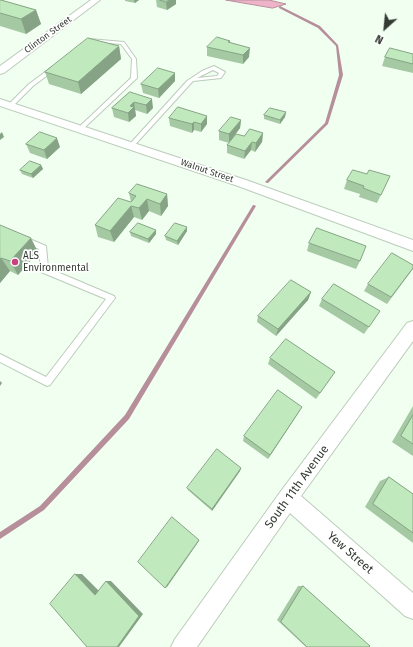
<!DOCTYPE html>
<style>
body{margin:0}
#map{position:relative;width:413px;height:647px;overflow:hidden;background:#f1fff0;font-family:"Fira Sans",sans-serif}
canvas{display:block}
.north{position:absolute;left:365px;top:8px;width:40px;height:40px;-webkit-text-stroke:3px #fff;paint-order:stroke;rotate:207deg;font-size:11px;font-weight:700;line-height:16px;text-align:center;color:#343b33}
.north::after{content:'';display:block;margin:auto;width:14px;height:18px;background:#343b33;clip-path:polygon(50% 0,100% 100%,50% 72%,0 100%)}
</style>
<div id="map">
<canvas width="413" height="647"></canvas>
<div class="north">N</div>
</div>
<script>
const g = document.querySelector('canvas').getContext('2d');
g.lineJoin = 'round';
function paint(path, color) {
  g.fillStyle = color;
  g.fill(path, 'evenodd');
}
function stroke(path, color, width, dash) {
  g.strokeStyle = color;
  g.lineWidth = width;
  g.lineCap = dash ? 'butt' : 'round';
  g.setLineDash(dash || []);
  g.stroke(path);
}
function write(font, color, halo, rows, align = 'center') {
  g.font = font + ' "Fira Sans",sans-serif';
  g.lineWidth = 3.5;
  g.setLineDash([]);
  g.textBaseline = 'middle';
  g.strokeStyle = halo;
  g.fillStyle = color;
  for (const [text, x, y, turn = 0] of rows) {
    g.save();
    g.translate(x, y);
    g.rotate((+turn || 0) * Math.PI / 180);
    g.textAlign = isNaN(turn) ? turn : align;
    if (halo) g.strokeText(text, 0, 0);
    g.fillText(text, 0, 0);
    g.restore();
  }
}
const water = new Path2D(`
 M226,0H269L286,4L273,8Z`);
paint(water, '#eeb3c8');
stroke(water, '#b68f9b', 1);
paint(new Path2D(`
 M280,6L320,26L338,45L343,75L328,124L268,183H267L265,182L266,181L325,123L339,75L336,46L318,28L279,8V7Z
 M253,205H254L256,206L129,419L44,510L0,539V532L40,506L125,415Z`), '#b68f9b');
const lane = new Path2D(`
 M89,39L124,42L136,59L137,78L82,130H78V128L131,78L132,59L121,44L92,42L89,44H85V42Z
 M214,66L225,72L221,78L193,81L133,147H129V145L187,81L202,71ZM213,70L219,73L217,76L197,78Z
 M52,67L57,68L33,86L13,106H9V104L29,84Z
 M25,237L46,246L48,268L114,296L115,298L50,385L47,386L0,362V354L46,377L106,299L41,272L39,249L23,242L21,240Z`);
const street = new Path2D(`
 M91,0H100L4,73L0,74V66Z
 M0,99L246,180L413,240V251L238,186L0,106Z
 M413,321V341L301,496L413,593V619L405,616L290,513L197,647H171L175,639L281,491L407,323Z`);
stroke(lane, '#bbccba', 2);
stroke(street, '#bbccba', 2);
paint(lane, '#fff');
paint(street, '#fff');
paint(new Path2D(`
 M0,0L36,10L41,24L26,34L0,26Z
 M125,0H139L135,3L125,1Z
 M156,0H176V4L167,10L157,7Z
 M230,41V43L249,57L243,64L207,56V47Z
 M119,46L121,59L81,94L49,84L45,72Z
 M413,54V73L382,66L385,57Z
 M175,73V81L159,98L143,93L141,84Z
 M130,92L153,108L147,114L135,110L136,116L129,122L114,117L112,108Z
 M286,112L285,117L280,124L264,119V115Z
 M207,116V124L201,132L194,130L192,133L170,126L169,118Z
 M241,120L240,128L229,143L219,140V131Z
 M263,133L262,142L255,152L251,150L244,159L227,153V145L244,136Z
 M26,144L60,147L47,159L30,153Z
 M41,165L43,169L33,178L22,174L20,170Z
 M367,174L390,176L377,203L359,197L360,194L344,189L347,180Z
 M129,193L167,194L168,206L161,216L149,211L142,220L134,217L114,242L98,237L95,225L131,202Z
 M0,225L38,252L18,275L10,271L0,283Z
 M156,230V234L149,243L131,236L130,232Z
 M187,231L178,245L166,240L165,236Z
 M309,243L360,261L356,269L307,251Z
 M413,269L387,304L364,291L368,284Z
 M311,292L308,300L276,336L257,322L258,316Z
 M322,299L380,311L364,334L319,306Z
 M270,358L335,372L316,399L268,364Z
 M413,406V456L392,442Z
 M302,407L268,459L243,441L244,436Z
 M241,468L240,471L212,511L188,490L187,488Z
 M389,477L413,494V543L365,507L380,481Z
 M298,586H303L369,647H306L277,620Z`), '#a5c9a3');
paint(new Path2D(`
 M134,0H139L135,3Z
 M170,0H176V4L167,10L166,2Z
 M36,10L41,24L26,34L21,19Z
 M119,46L121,59L81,94L78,82Z
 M250,48L249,57L243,64V55Z
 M175,73V81L159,98L158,89Z
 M152,99L153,108L147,114L146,105Z
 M134,102L136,116L129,122L128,113L130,106Z
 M286,112L285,117L280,124V120Z
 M207,116V124L201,132V124Z
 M241,120L240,128L229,143V134Z
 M194,122V130L192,133V124Z
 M2,132L4,137L0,140V134Z
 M263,133L262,142L255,152L256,143Z
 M57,138L60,147L47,159L44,150Z
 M252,142L251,150L244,159L245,151Z
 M41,165L43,169L33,178L31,174Z
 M167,194L168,206L161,216L160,204Z
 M147,199L149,211L142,220L139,208Z
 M131,206L134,217L114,242L110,231Z
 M187,227V231L178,245L177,241Z
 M156,230V234L149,243L148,239Z
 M31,238L38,252L18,275L10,261Z
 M1,258L10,271L0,283V259Z
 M311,292L308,300L276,336L278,329Z
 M0,381L2,383L0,386Z
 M302,407L299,412L268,459L270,455Z
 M241,468L240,471L212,511V509Z
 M199,540V541L167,587L165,588Z
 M75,574H82L101,593L95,595Z
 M106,581H111L143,614L119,647H117Z`), '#86a485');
const building = new Path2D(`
 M0,0H1L36,10L21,19L0,13Z
 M160,0H170L166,2Z
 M217,37L230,41L228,42L250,48L243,55L207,47Z
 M88,38L119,46L78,82L45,72Z
 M390,48L413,54V64L385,57Z
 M158,68L175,73L158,89L141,84Z
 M130,92L152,99L146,105L134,102L130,106L134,107L128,113L112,108Z
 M178,107L207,116L201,124L194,122L192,124L169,118Z
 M270,108L286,112L280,120L264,115Z
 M231,117L241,120L229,134L219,131Z
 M250,129L263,133L256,143L252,142L245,151L227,145L236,134L244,136Z
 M40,132L57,138L44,150L26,144Z
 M30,161L41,165L31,174L20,170Z
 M353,170L367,174L369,170L390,176L381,195L363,188L364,186L347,180Z
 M137,184L167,194L160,204L147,199L139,208L131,206L110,231L95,225L118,198L131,202L136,196L129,193Z
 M138,223L156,230L148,239L130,232Z
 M175,223L187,227L177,241L165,236Z
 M0,225L31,238L10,261L1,258L0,259Z
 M317,228L366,246L360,261L309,243Z
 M392,253L413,265V268L391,297L368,284Z
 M291,280L311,292L278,329L258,316Z
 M334,284L380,311L369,327L322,299Z
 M286,339L335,372L320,393L270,358Z
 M278,390L302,407L270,455L244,436Z
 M413,415V444L401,436Z
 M217,449L241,468L212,509L187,488Z
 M389,477L413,494V533L373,504Z
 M172,517L199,540L165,588L138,562Z
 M75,574L95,595L106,581L139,616L117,647H87L50,604Z
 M303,586L370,646L369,647H307L281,622Z`);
paint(building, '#c0eabe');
stroke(building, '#86a485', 1);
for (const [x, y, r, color] of [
 [15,262,4,"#c84180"]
]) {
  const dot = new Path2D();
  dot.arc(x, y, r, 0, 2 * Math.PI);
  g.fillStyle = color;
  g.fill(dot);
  stroke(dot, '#fff', 1.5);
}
write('9px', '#343b33', '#fff', [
 ["Clinton Street",48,35,-36],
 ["Walnut Street",207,171,19]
]);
write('10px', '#343b33', '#fff', [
 ["ALS",23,256],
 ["Environmental",23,268]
], 'left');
write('12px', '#343b33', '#fff', [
 ["South 11th Avenue",297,487,-54],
 ["Yew Street",350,553,41]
]);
</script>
